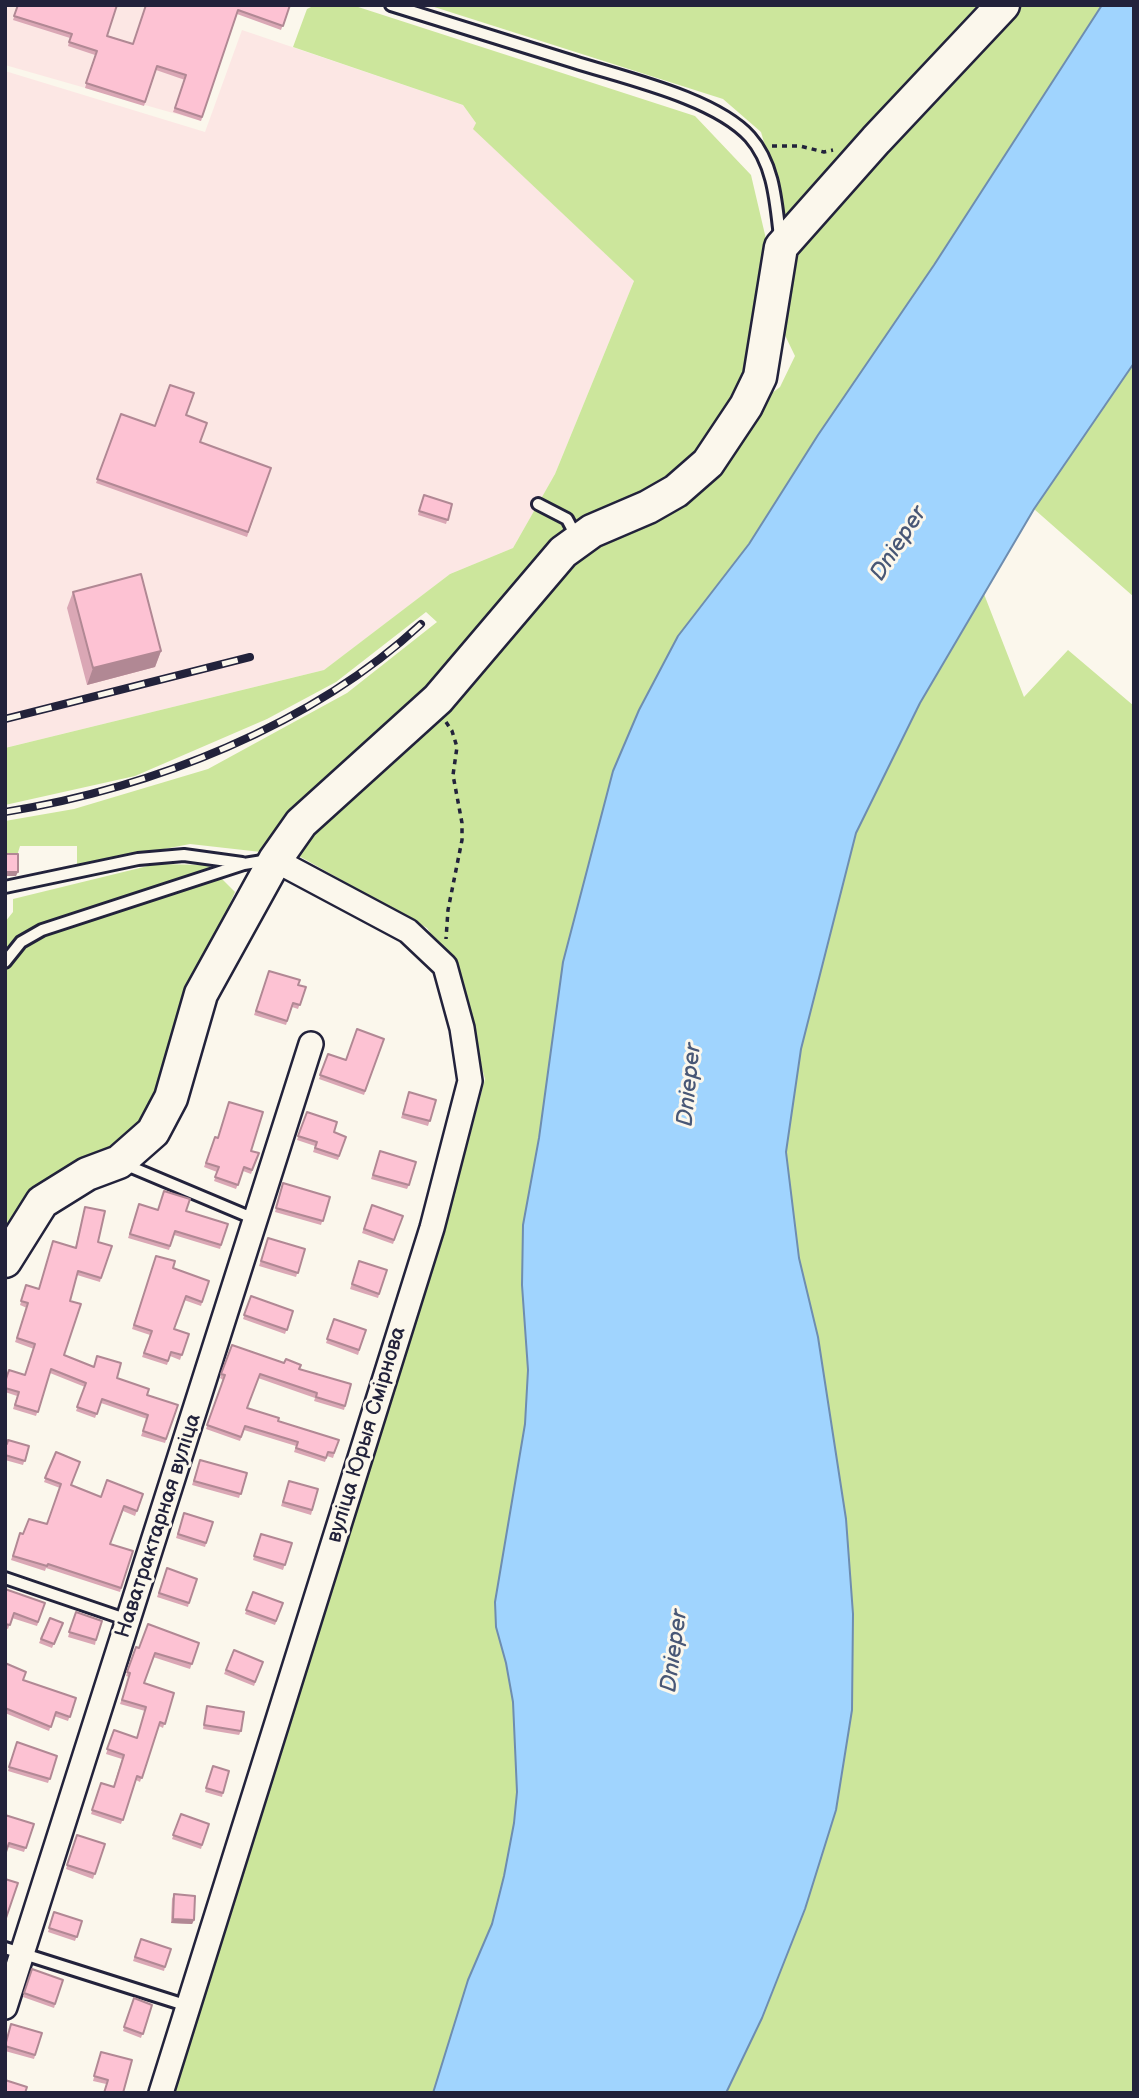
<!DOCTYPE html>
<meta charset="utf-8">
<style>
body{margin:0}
#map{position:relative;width:1139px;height:2098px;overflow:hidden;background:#fbf7ec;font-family:"Balsamiq Sans",sans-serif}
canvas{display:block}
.frame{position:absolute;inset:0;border:7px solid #22223b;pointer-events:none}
</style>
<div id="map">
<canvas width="1139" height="2098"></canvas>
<div class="frame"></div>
</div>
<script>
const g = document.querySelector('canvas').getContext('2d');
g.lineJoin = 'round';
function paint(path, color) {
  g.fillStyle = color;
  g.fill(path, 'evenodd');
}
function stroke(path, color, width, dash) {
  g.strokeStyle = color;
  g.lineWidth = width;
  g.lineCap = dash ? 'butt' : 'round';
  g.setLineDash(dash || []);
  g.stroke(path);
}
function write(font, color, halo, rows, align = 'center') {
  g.font = font + ' "Balsamiq Sans",sans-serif';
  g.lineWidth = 6;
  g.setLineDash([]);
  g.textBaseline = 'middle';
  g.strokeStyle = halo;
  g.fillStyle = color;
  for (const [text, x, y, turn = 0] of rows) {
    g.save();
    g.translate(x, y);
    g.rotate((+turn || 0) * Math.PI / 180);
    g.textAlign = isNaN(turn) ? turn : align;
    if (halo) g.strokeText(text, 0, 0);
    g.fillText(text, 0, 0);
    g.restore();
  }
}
paint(new Path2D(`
 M5,5H240L201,121L5,65Z
 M242,30L463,105L476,123L474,129L634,281L555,474L513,548L450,574L324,670L5,748V71L205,132Z`), '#fce7e4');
paint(new Path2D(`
 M315,5H352L695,116L751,175L766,239L741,384L718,423L668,486L605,511L446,677L304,805L261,852L190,844L77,866V846H20L16,859H5V821L74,809L208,769L347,693L437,622L426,612L336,682L267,719L135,776L5,805V748L324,670L450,574L513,548L555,474L634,281L473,129L476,123L463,105L293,47L307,9Z
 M428,5H990L793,220L785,215L761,132L723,99Z
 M1017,5H1102L934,265L818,435L749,544L678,636L639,710L613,772L563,962L539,1138L523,1225L522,1285L528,1370L525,1424L495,1602L496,1627L506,1663L513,1702L517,1792L514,1823L504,1876L492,1924L468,1980L433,2093H168L452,1145L467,1147L485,1079L453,965L427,928L290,851L570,562L664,511L760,402L780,387L795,356L780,325L792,258Z
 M1134,363V597L1034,509Z
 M984,594L1024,697L1068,650L1134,706V2093H726L762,2018L836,1810L852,1710L853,1614L846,1519L818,1337L799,1258L786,1152L801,1049L856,833L920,703Z
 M156,864L208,865L235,892L189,996L160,1102L133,1141L60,1176L19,1208L5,1240V922L13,912V899Z`), '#cce69c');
const water = new Path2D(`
 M1102,5H1134V363L1034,509L920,703L856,833L801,1049L786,1152L799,1258L818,1337L846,1519L853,1614L852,1710L836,1810L805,1909L762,2018L726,2093H433L468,1980L492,1924L504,1876L514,1823L517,1792L513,1702L506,1663L496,1627L495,1602L525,1424L528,1370L522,1285L523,1225L539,1138L563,962L613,771L639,710L678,636L749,544L818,435L934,265Z`);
paint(water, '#a0d4fe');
stroke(water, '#6e8db0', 2);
const lane = new Path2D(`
 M391,5C452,24 513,43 574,62C624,78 715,98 750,137C774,164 776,203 780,237
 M538,504L567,519L577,538
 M5,887L138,859L184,855L242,863
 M5,962L21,942L42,930L244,864L269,860
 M124,1164L257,1220
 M5,1578L128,1620
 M5,1948L188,2006`);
const street = new Path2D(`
 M5,2007L311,1044
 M161,2093L432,1228L470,1081L462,1028L445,966L408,931L275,860`);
const secondary = new Path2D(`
 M5,1261L42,1202L87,1174L119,1162L153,1132L171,1098L201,994L275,860L301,823L438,699L563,552L592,531L648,507L676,491L708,463L746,406L760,377L781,247L876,140L1003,5`);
stroke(lane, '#22223b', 16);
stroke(street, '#22223b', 28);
stroke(secondary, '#22223b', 37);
stroke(new Path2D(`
 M772,146H800L824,152L833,150
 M446,722L452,731L457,747L453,775L462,823V840L448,910L446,939`), '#22223b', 3.5, [5, 5]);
stroke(lane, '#fbf7ec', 10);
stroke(street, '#fbf7ec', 23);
stroke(secondary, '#fbf7ec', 32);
const rail = new Path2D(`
 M5,719L250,657
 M5,812C152,788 311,726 421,624`);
stroke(rail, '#22223b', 8);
stroke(rail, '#fbf7ec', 5, [16]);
paint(new Path2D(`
 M18,5L133,44L146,5H290L281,30L237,14L201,121L173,112L185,80L156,70L144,106L85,88L95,55L68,46L70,38L13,20Z
 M121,414L155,426L186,415L200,442L271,468L247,537L96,483Z
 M424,495L452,504L446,524L418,515Z
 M73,592L161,651L155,667L87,685L67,608Z
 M269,971L298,985L306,987L298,1009L292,1007L286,1025L254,1015Z
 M384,1039L364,1095L319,1079L328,1054L346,1060Z
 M409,1092L436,1100L428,1126L401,1118Z
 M307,1112L334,1132L346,1137L338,1160L313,1152L315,1146L297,1140Z
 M215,1137L259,1153L251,1174L243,1171L236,1189L214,1181L217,1172L204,1167Z
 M380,1151L409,1185L407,1189L371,1179Z
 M283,1183L330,1197L321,1225L275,1212Z
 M139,1204L158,1210L186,1211L228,1224L220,1249L174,1235L169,1250L128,1238Z
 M372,1205L403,1216L393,1244L362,1233Z
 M85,1207L98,1242L101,1278L100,1282L77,1275L70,1301L64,1355L117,1378L147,1395L178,1405L165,1443L141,1436L147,1419L101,1403L95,1418L76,1411L85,1387L50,1373L36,1416L13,1409L17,1396L5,1392V1381L25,1375L34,1349L15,1342L27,1308L20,1305L26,1285L39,1289L75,1248Z
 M268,1238L305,1249L296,1277L259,1266Z
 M156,1256L173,1268L209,1281L201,1306L184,1300L174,1329L189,1334L180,1360L170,1356L167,1365L142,1357L150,1335L132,1329Z
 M359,1261L387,1270L378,1298L350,1289Z
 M251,1296L293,1311L285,1334L243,1319Z
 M334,1319L366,1330L358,1355L326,1343Z
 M232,1345L299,1369L351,1384L344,1410L314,1401L315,1398L258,1378L247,1408L278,1421L339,1440L333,1458L327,1456L325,1462L294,1452L296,1446L244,1430L240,1441L206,1429L223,1380L220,1378Z
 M5,1444L29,1446L23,1465L5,1460Z
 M56,1452L71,1485L101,1497L143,1494L135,1516L123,1511L110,1544L133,1551L120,1592L46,1568L45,1571L11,1560L20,1533L23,1534L47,1524L60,1488L44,1482Z
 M200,1460L247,1473L239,1498L192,1485Z
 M289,1481L318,1489L311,1515L281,1506Z
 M184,1513L213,1522L205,1547L176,1538Z
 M261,1534L292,1543L283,1570L253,1560Z
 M167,1568L189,1603L188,1607L157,1597Z
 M5,1589L45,1603L37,1626L12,1618L8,1629L5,1628Z
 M253,1592L283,1603L275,1625L245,1614Z
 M76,1612L96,1640L95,1645L68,1637Z
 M50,1618L63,1623L52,1648L39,1643Z
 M199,1643L190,1669L153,1657L144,1683L174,1693L163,1728L159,1726L140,1782L136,1780L121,1824L91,1814L101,1783L113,1787L122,1759L106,1754L114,1730L137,1738L145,1711L120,1704L129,1677L126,1676L134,1651L139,1648Z
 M234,1650L263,1662L254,1686L224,1674Z
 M5,1663L23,1680L76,1698L68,1721L54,1716L49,1731L5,1713Z
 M207,1706L241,1731L239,1735L203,1729Z
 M17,1742L57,1756L48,1783L8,1771Z
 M213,1766L223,1793L222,1797L205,1792Z
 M181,1814L209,1824L201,1849L172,1839Z
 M5,1815L34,1824L24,1852L8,1847Z
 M77,1835L105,1844L93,1879L66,1869Z
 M174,1894L194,1920L192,1924L171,1923L172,1899Z
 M54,1912L82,1921L75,1941L48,1932Z
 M141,1939L165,1967L164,1971L133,1961Z
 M32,1969L63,1980L54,2008L23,1997Z
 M134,1998L152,2005L141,2038L123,2031Z
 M42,2033L34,2059L5,2051V2043Z
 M101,2052L123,2093L106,2084L93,2081Z`), '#daa7b5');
paint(new Path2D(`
 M161,651L155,667L87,685L93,668Z
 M5,872H18L16,876H5Z
 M173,1919L194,1920L192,1924L171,1923Z`), '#b18894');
const building = new Path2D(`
 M18,5H117L107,36L133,44L146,5H290L283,26L238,10L202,117L175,108L186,75L157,66L145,102L86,83L97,51L69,42L72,34L14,16Z
 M170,385L194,393L186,415L207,423L200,442L271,468L248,532L97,479L121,414L155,426Z
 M424,495L452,504L448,520L419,511Z
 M141,574L161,651L93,668L73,592Z
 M5,854H18V872H5Z
 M269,971L300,980L298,985L306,987L300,1005L293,1003L287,1021L256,1011Z
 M357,1029L384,1039L365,1091L320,1075L328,1054L346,1060Z
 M409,1092L436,1100L430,1121L403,1114Z
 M229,1102L263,1112L251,1151L259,1153L252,1170L244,1167L238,1185L215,1177L219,1167L206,1163L215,1137L218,1138Z
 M307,1112L337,1122L334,1132L346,1137L339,1156L315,1148L317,1142L298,1136Z
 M380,1151L416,1162L409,1185L373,1175Z
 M283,1183L330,1197L323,1221L276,1208Z
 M164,1191L190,1199L186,1211L228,1224L221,1245L175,1231L170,1246L130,1234L139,1204L158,1210Z
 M372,1205L403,1216L394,1240L364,1229Z
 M85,1207L105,1211L98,1242L112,1246L101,1278L78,1271L70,1301L81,1304L64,1355L94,1367L97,1356L121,1363L117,1378L149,1389L147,1395L178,1405L166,1439L143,1431L148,1415L102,1399L97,1414L77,1407L86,1383L51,1369L38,1412L15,1405L19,1392L5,1388V1382L9,1370L25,1375L35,1344L17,1338L28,1303L21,1301L26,1285L39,1289L53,1241L76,1248Z
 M268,1238L305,1249L298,1273L261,1261Z
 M156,1256L175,1261L173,1268L209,1281L202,1302L186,1296L174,1329L189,1334L182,1355L171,1352L168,1361L144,1353L152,1331L134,1325Z
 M359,1261L387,1270L379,1294L352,1284Z
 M251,1296L293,1311L287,1330L244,1315Z
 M334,1319L366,1330L359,1350L327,1339Z
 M232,1345L284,1363L286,1359L301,1365L299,1369L351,1384L345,1406L316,1397L317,1393L260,1374L247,1408L279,1418L278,1421L339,1440L334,1453L328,1452L326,1458L296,1448L298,1442L245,1426L241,1437L207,1425L225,1375L221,1374Z
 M8,1440L29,1446L25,1461L5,1455V1444H7Z
 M56,1452L80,1462L71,1485L101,1497L107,1480L143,1494L137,1511L124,1506L110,1544L133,1551L121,1588L48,1564L47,1566L13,1556L20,1533L23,1534L29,1519L47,1524L61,1484L45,1478Z
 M200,1460L247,1473L241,1494L194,1481Z
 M289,1481L318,1489L312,1510L283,1502Z
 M184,1513L213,1522L206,1543L178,1534Z
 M261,1534L292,1543L285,1565L254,1556Z
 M167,1568L197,1579L189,1603L159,1593Z
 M5,1589L45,1603L38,1622L14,1613L10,1625L5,1624Z
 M253,1592L283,1603L276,1621L246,1610Z
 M76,1612L102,1621L96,1640L69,1632Z
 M50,1618L63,1623L54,1644L41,1639Z
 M148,1624L199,1643L192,1664L155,1653L144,1683L174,1693L165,1724L160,1722L142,1778L137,1776L123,1820L92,1810L101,1783L114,1787L124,1755L107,1749L114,1730L137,1738L146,1707L122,1700L130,1673L127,1672L136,1647L139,1648Z
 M234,1650L263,1662L255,1682L226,1670Z
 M5,1663L26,1672L23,1680L76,1698L70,1717L56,1712L51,1727L5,1708Z
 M207,1706L244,1712L241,1731L204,1725Z
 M17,1742L57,1756L50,1779L9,1767Z
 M213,1766L229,1771L223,1793L206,1788Z
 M181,1814L209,1824L202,1845L173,1835Z
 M5,1815L34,1824L26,1848L9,1843L5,1855Z
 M77,1835L105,1844L95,1874L67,1865Z
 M5,1879L18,1883L5,1921Z
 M174,1894L195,1896L194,1920L173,1919Z
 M54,1912L82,1921L77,1937L49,1928Z
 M141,1939L171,1949L165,1967L135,1957Z
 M32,1969L63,1980L55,2004L24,1993Z
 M134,1998L152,2005L143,2034L124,2027Z
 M11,2024L42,2033L35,2055L5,2046Z
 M101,2052L132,2060L123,2093H104L108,2080L94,2076Z
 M5,2080L27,2087L25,2093H5Z`);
paint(building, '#fdc2d3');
stroke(building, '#b18894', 2);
write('21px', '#22223b', '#fbf7ec', [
 ["вуліца Юрыя Смірнова",367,1435,-73],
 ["Наватрактарная вуліца",159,1526,-72]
]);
write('italic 23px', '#485776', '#fbf7ec', [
 ["Dnieper",899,544,-57],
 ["Dnieper",690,1085,-84],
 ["Dnieper",675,1651,-82]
]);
</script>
